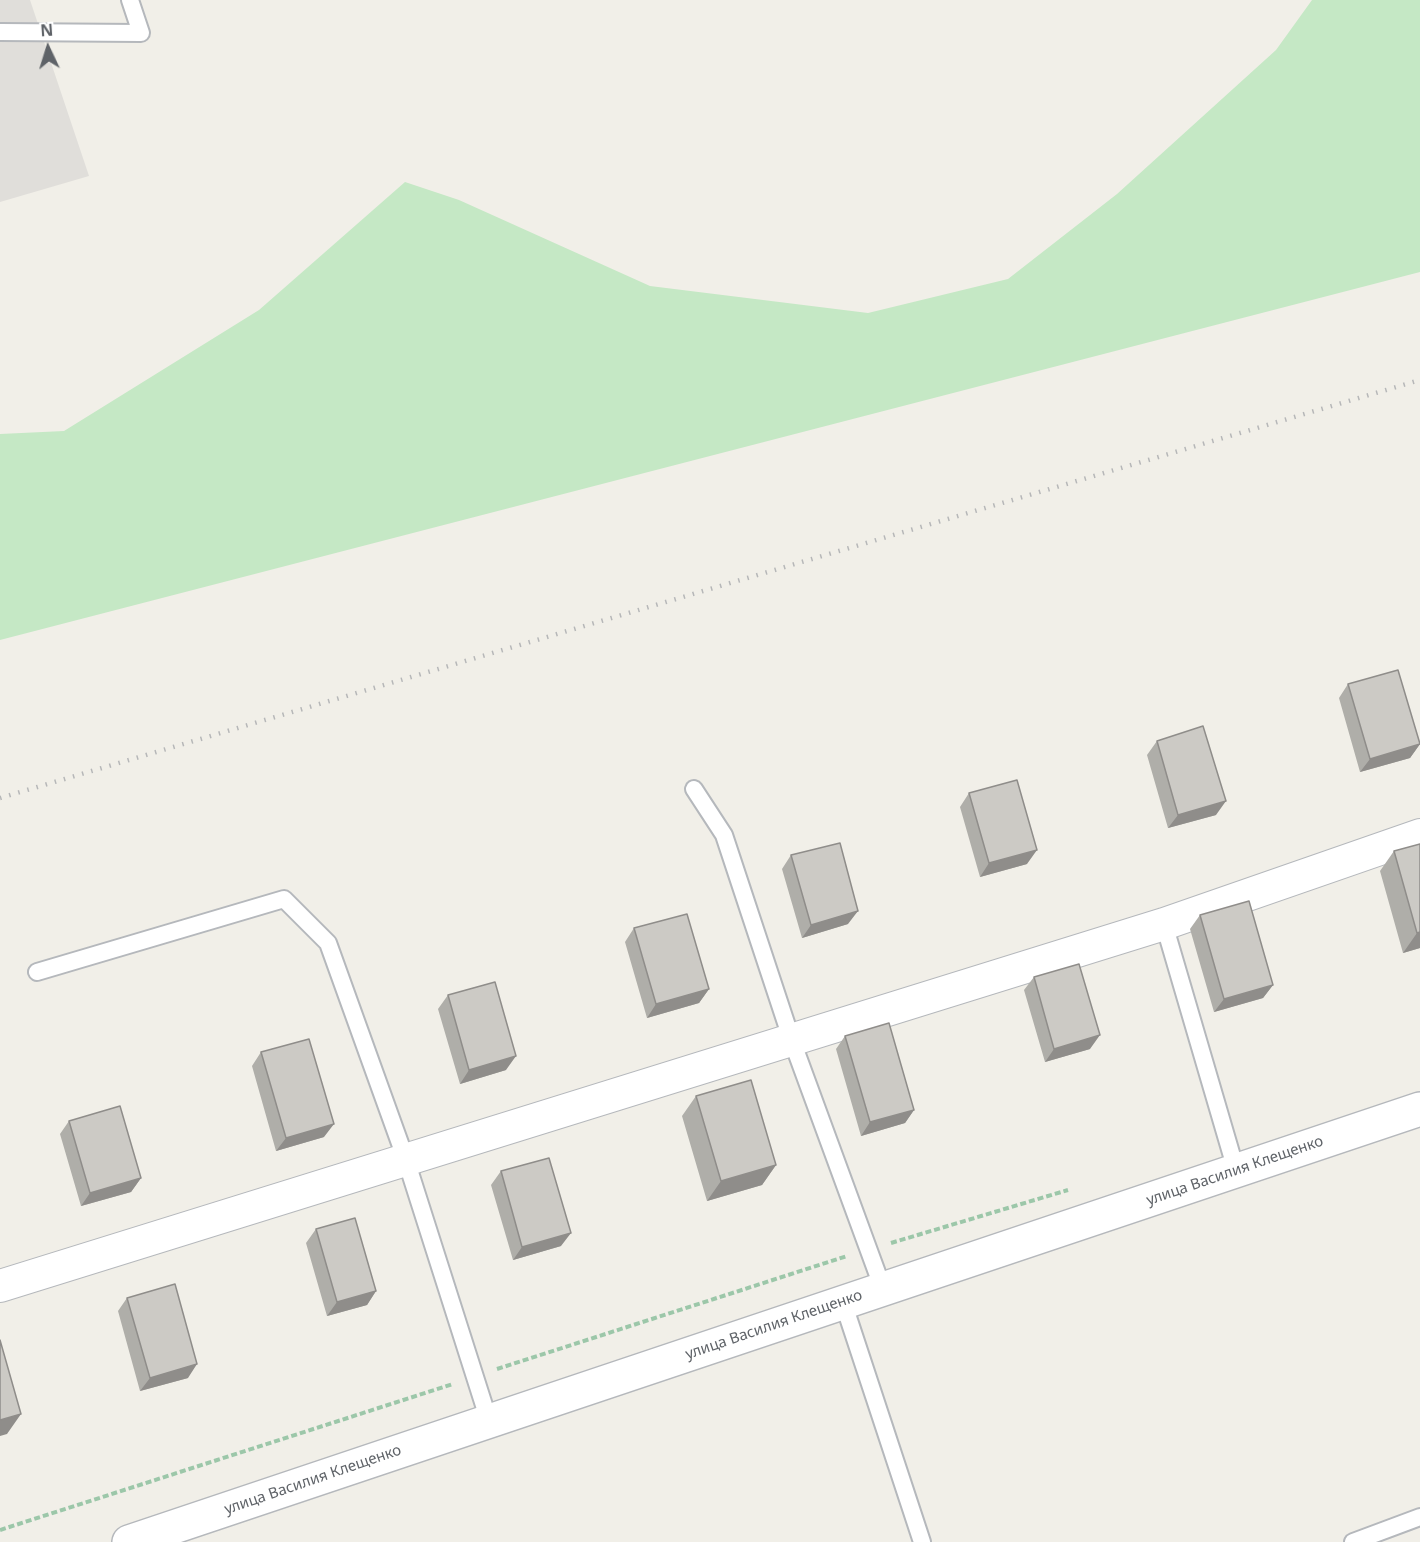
<!DOCTYPE html>
<meta charset="utf-8">
<style>
body{margin:0}
#map{position:relative;width:1420px;height:1542px;overflow:hidden;background:#f1efe8;font-family:"Noto Sans",sans-serif}
canvas{display:block}
.north{position:absolute;left:18px;top:18px;width:60px;height:60px;-webkit-text-stroke:4px #fff;paint-order:stroke;rotate:356deg;font-size:16px;font-weight:700;line-height:24px;text-align:center;color:#5f6368}
.north::after{content:'';display:block;margin:auto;width:21px;height:27px;background:#5f6368;clip-path:polygon(50% 0,100% 100%,50% 72%,0 100%)}
</style>
<div id="map">
<canvas width="1420" height="1542"></canvas>
<div class="north">N</div>
</div>
<script>
const g = document.querySelector('canvas').getContext('2d');
g.lineJoin = 'round';
function paint(path, color) {
  g.fillStyle = color;
  g.fill(path, 'evenodd');
}
function stroke(path, color, width, dash) {
  g.strokeStyle = color;
  g.lineWidth = width;
  g.lineCap = dash ? 'butt' : 'round';
  g.setLineDash(dash || []);
  g.stroke(path);
}
function write(font, color, halo, rows, align = 'center') {
  g.font = font + ' "Noto Sans",sans-serif';
  g.lineWidth = 6;
  g.setLineDash([]);
  g.textBaseline = 'middle';
  g.strokeStyle = halo;
  g.fillStyle = color;
  for (const [text, x, y, turn = 0] of rows) {
    g.save();
    g.translate(x, y);
    g.rotate((+turn || 0) * Math.PI / 180);
    g.textAlign = isNaN(turn) ? turn : align;
    if (halo) g.strokeText(text, 0, 0);
    g.fillText(text, 0, 0);
    g.restore();
  }
}
paint(new Path2D(`
 M0,0H30L89,176L0,202Z`), '#e0deda');
paint(new Path2D(`
 M1312,0H1420V272L0,640V434L64,431L259,310L405,182L459,200L650,286L868,313L1008,279L1117,194L1276,50Z`), '#c5e8c5');
const service = new Path2D(`
 M0,32L141,33L130,0
 M694,789L724,835L791,1038L883,1289
 M1164,924L1236,1170
 M37,972L284,899L328,943L406,1160L489,1421
 M843,1302L922,1542
 M1353,1542L1420,1517`);
const minor = new Path2D(`
 M0,1286L1164,924L1420,835`);
const tertiary = new Path2D(`
 M129,1542L1420,1109`);
stroke(service, '#b5b8bc', 20);
stroke(minor, '#b5b8bc', 34);
stroke(tertiary, '#b5b8bc', 36);
stroke(new Path2D(`
 M891,1243L1068,1190
 M497,1369L847,1256
 M0,1530L453,1384`), '#9cc7a9', 4, [6, 3]);
stroke(service, '#fff', 16);
stroke(minor, '#fff', 32);
stroke(tertiary, '#fff', 33);
stroke(new Path2D(`
 M0,798L1420,380`), '#b6b7b8', 4.5, [1.5, 8]);
paint(new Path2D(`
 M1348,684L1420,744L1410,758L1360,772L1339,698Z
 M1157,741L1216,815L1168,828L1147,755Z
 M969,793L1027,864L980,877L960,807Z
 M1420,844V948L1403,953L1380,871L1394,851Z
 M791,855L848,924L802,938L782,869Z
 M1200,915L1273,985L1263,998L1214,1012L1190,929Z
 M634,928L709,989L699,1003L647,1018L625,942Z
 M1034,977L1090,1049L1045,1062L1024,990Z
 M448,995L506,1070L460,1084L438,1009Z
 M845,1036L914,1110L905,1123L861,1136L836,1049Z
 M261,1052L324,1137L276,1151L252,1066Z
 M696,1096L776,1165L762,1185L707,1201L682,1116Z
 M69,1121L141,1178L131,1192L81,1206L60,1134Z
 M501,1171L561,1246L513,1260L491,1185Z
 M316,1229L376,1291L367,1305L327,1316L306,1243Z
 M127,1298L188,1378L140,1391L118,1311Z`), '#afaea9');
paint(new Path2D(`
 M1420,744L1410,758L1360,772L1370,759Z
 M1226,801L1216,815L1168,828L1178,815Z
 M1037,850L1027,864L980,877L989,863Z
 M858,911L848,924L802,938L811,925Z
 M1420,932V948L1403,953L1417,933Z
 M1273,985L1263,998L1214,1012L1224,999Z
 M709,989L699,1003L647,1018L656,1004Z
 M1100,1035L1090,1049L1045,1062L1054,1049Z
 M516,1056L506,1070L460,1084L469,1070Z
 M914,1110L905,1123L861,1136L870,1122Z
 M334,1124L324,1137L276,1151L286,1138Z
 M776,1165L762,1185L707,1201L721,1181Z
 M141,1178L131,1192L81,1206L90,1193Z
 M571,1233L561,1246L513,1260L522,1247Z
 M376,1291L367,1305L327,1316L337,1302Z
 M197,1364L188,1378L140,1391L150,1378Z
 M21,1414L7,1434L0,1436V1420Z`), '#8f8d8a');
const building = new Path2D(`
 M1398,670L1420,744L1370,759L1348,684Z
 M1203,726L1226,801L1178,815L1157,741Z
 M1017,780L1037,850L989,863L969,793Z
 M840,843L858,911L811,925L791,855Z
 M1420,844V932L1417,933L1394,851Z
 M1249,901L1273,985L1224,999L1200,915Z
 M687,914L709,989L656,1004L634,928Z
 M1079,964L1100,1035L1054,1049L1034,977Z
 M495,982L516,1056L469,1070L448,995Z
 M889,1023L914,1110L870,1122L845,1036Z
 M309,1039L334,1124L286,1138L261,1052Z
 M751,1080L776,1165L721,1181L696,1096Z
 M120,1106L141,1178L90,1193L69,1121Z
 M549,1158L571,1233L522,1247L501,1171Z
 M355,1218L376,1291L337,1302L316,1229Z
 M175,1284L197,1364L150,1378L127,1298Z
 M0,1340L21,1414L0,1420Z`);
paint(building, '#cccac5');
stroke(building, '#8f8d8a', 1.5);
write('15px', '#5f6368', '#fff', [
 ["улица Василия Клещенко",1235,1171,-19],
 ["улица Василия Клещенко",774,1325,-19],
 ["улица Василия Клещенко",313,1480,-19]
]);
</script>
